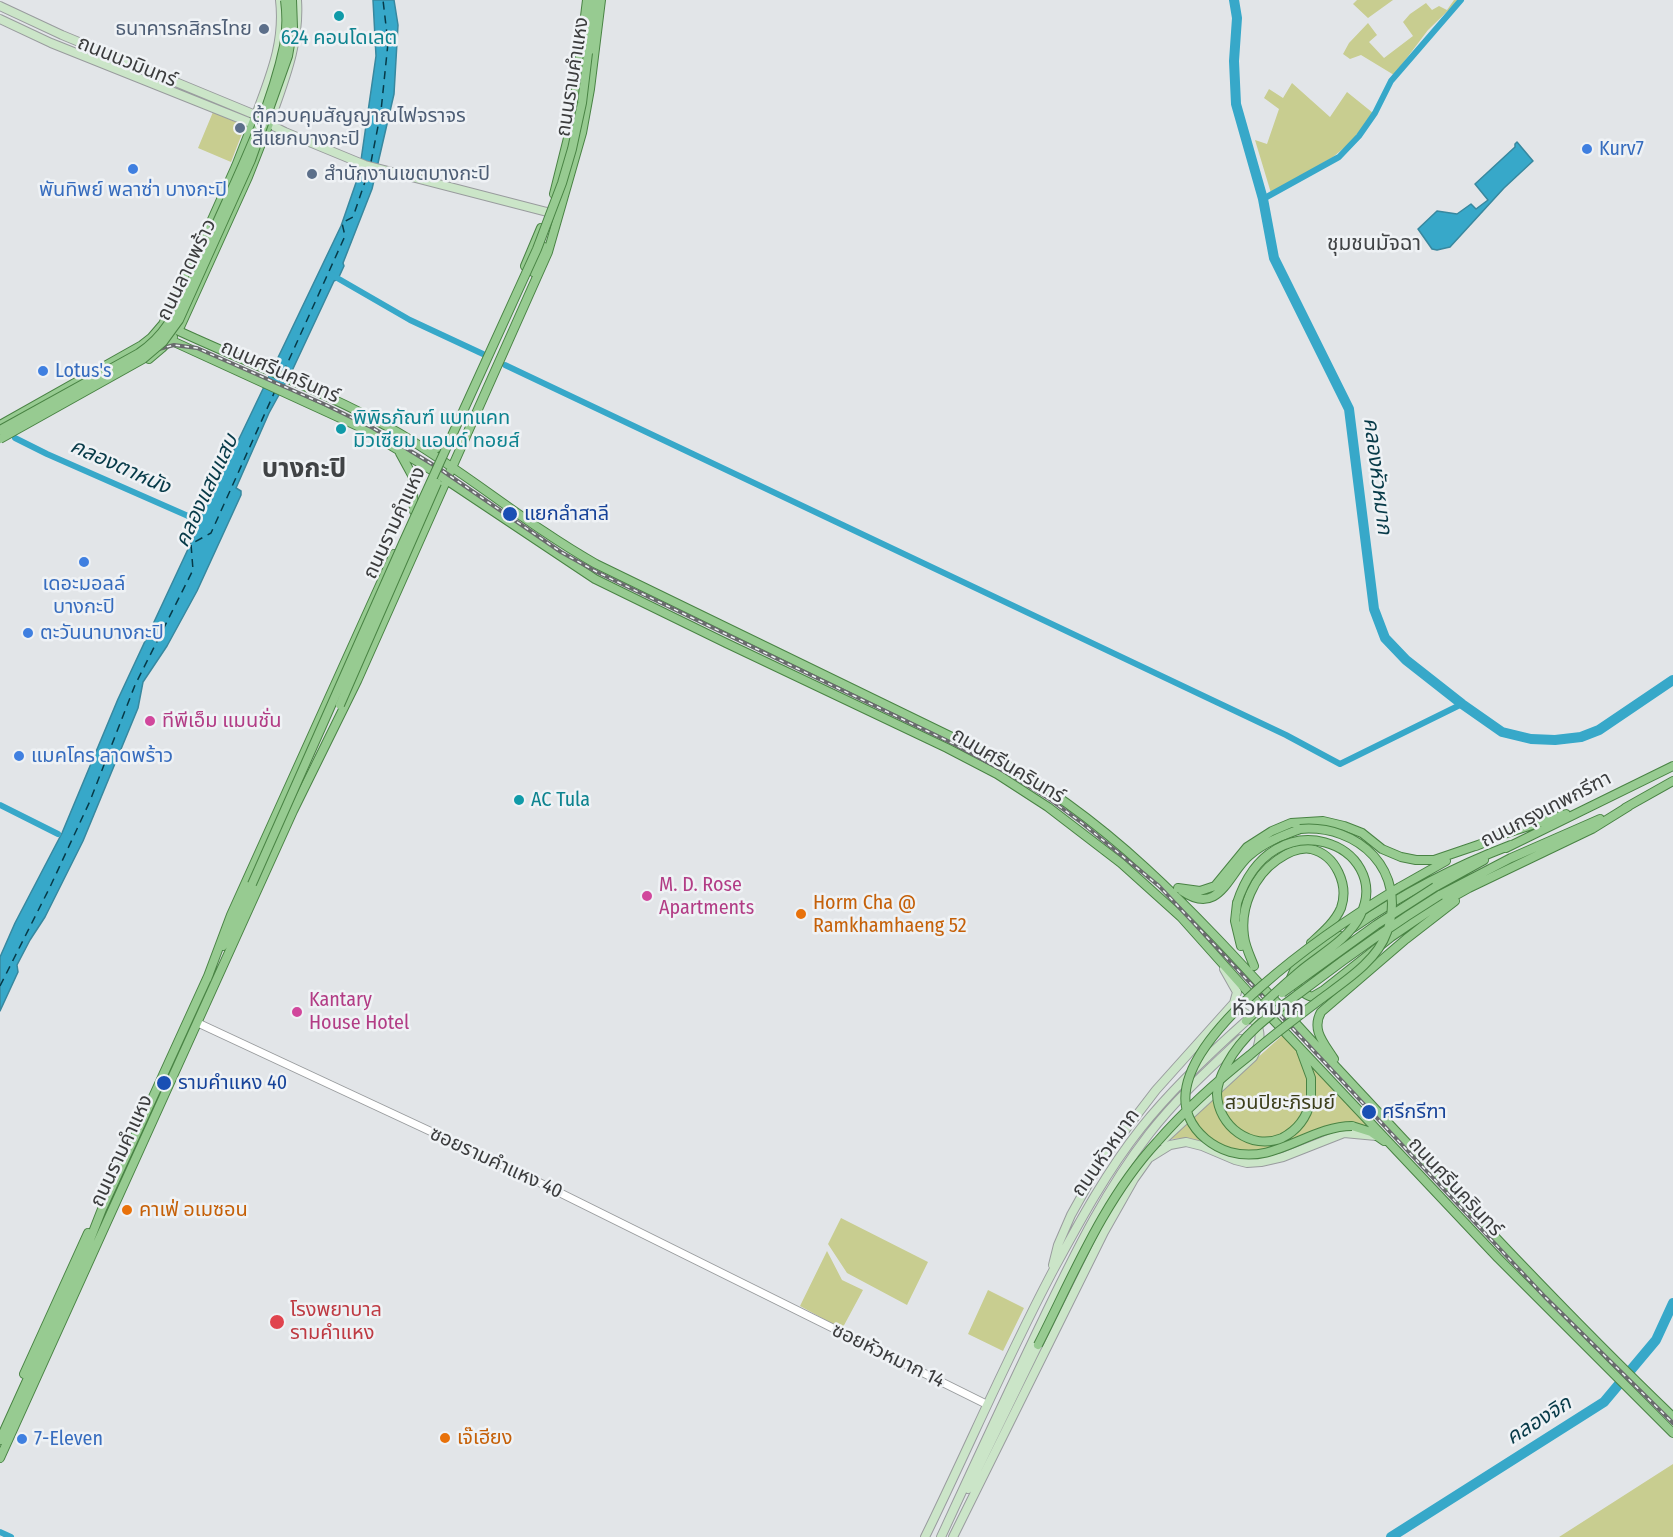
<!DOCTYPE html>
<meta charset="utf-8">
<style>
body{margin:0}
canvas{display:block;background:#e2e5e8}
</style>
<canvas width="1673" height="1537"></canvas>
<script>
const g = document.querySelector('canvas').getContext('2d');
g.lineJoin = 'round';
function paint(path, color) {
  g.fillStyle = color;
  g.fill(path, 'evenodd');
}
function stroke(path, color, width, dash) {
  g.strokeStyle = color;
  g.lineWidth = width;
  g.lineCap = dash ? 'butt' : 'round';
  g.setLineDash(dash || []);
  g.stroke(path);
}
function write(font, color, halo, rows, align = 'center') {
  g.font = font + ' "Fira Sans Condensed","Noto Sans Thai",sans-serif';
  g.lineWidth = 5;
  g.setLineDash([]);
  g.textBaseline = 'middle';
  g.strokeStyle = halo;
  g.fillStyle = color;
  for (const [text, x, y, turn = 0] of rows) {
    g.save();
    g.translate(x, y);
    g.rotate((+turn || 0) * Math.PI / 180);
    g.textAlign = isNaN(turn) ? turn : align;
    if (halo) g.strokeText(text, 0, 0);
    g.fillText(text, 0, 0);
    g.restore();
  }
}
paint(new Path2D(`
 M1357,0H1393L1368,18L1353,4Z
 M1454,0H1459L1428,30L1394,75L1361,55L1350,59L1343,54L1349,43L1368,23L1377,35L1369,42L1384,58L1413,36L1403,22L1410,14L1426,3L1432,10L1439,6L1447,10Z
 M1292,83L1330,117L1347,92L1373,113L1351,142L1333,157L1271,193L1255,140L1267,144L1279,109L1264,98L1269,89L1283,98Z
 M213,112L245,126L231,162L198,148Z
 M1285,1033L1369,1128L1327,1134L1271,1157L1243,1158L1189,1138L1171,1139L1205,1105Z
 M841,1218L928,1262L907,1305L847,1273L828,1244Z
 M827,1251L842,1280L863,1290L842,1329L800,1306Z
 M988,1290L1024,1308L1003,1351L968,1334Z
 M1673,1464V1537H1559Z`), '#c8cd90');
const water = new Path2D(`
 M373,0H394L398,25L394,94L372,189L343,263L344,266L338,279L334,281L291,373L269,413L236,488L241,491V495L197,591L167,646L143,682L138,708L83,841L45,917L30,940L17,965L18,972L0,1011V957L15,923L62,833L118,699L196,532C194,516 206,502 215,489L341,226L359,174L376,56Z
 M1517,142L1533,161L1504,188L1450,247L1437,250L1432,249L1418,229L1437,211L1457,214L1471,204L1476,209L1488,200L1475,184L1515,147V144Z`);
paint(water, '#37a8c9');
stroke(water, '#38889f', 1.5);
stroke(new Path2D(`
 M1263,199L1339,157L1359,136L1375,113L1391,81L1461,0
 M332,275L410,320L483,354
 M505,365L1286,735L1340,764L1462,704
 M15,438L47,454L204,523
 M0,805L58,834
 M0,1532L11,1537`), '#37a8c9', 6);
stroke(new Path2D(`
 M1234,0L1237,18L1234,61L1236,104L1263,199L1274,258L1349,409L1374,609L1385,638L1406,660L1462,704L1502,732L1531,739L1555,740L1581,737L1599,730L1673,680
 M1391,1537L1604,1402L1656,1340L1673,1303`), '#37a8c9', 10);
stroke(new Path2D(`
 M371,162L381,111L388,43L383,0
 M283,373L345,236L342,223L353,217L369,170
 M0,986L50,887L90,801L135,685L193,570L191,544L211,533L275,391`), '#073a48', 1.5, [8, 6]);
const tertiary = new Path2D(`
 M198,1023L522,1174L986,1404`);
const secondary = new Path2D(`
 M0,6L62,35L270,121L275,127L285,132L365,165L547,212L554,211
 M0,19L51,43L256,125
 M256,115C270,76 285,43 280,0
 M270,121C284,81 300,43 297,0
 M1162,1141L1253,1057C1265,1036 1261,1019 1237,1009L1226,1014
 M1149,1158L1170,1145L1186,1142L1202,1146L1235,1160L1247,1163L1261,1162L1283,1157L1344,1133L1376,1136
 M1053,1265L1058,1245L1071,1215L1100,1163L1156,1090L1234,1003L1237,992L1224,969
 M968,1489L1038,1345
 M925,1537C969,1447 1008,1355 1055,1267C1081,1219 1107,1171 1141,1128C1172,1089 1209,1054 1246,1021
 M941,1537C976,1461 1011,1386 1047,1311C1077,1249 1107,1188 1149,1134C1176,1099 1209,1069 1241,1039
 M953,1537L1104,1232L1134,1179L1151,1155`);
const primary = new Path2D(`
 M588,53L594,0
 M554,194L572,122L587,0
 M525,266L541,228
 M533,272L544,247
 M168,326C244,362 325,391 399,433C467,473 527,525 596,564L987,754C1123,824 1221,943 1323,1053C1438,1176 1551,1300 1673,1417
 M180,327L248,177L270,121
 M159,335L362,428L433,471L595,579L726,643L947,748L997,774L1048,807L1121,863L1181,917L1264,1010L1498,1258L1673,1433
 M149,359L162,348L173,337
 M0,425L142,345L151,338L163,324L176,300L236,166L256,115
 M426,449H435L445,444
 M400,453L412,475L414,511
 M1625,808L1673,781
 M1476,846L1501,835L1566,814
 M1506,848L1673,766
 M1400,887L1446,861
 M1435,887L1484,860
 M1178,888L1200,891L1215,886L1247,847L1272,831L1291,823L1323,821L1344,826L1362,833L1382,849L1401,857L1416,860H1434L1481,844
 M1182,891C1220,917 1228,873 1250,855C1265,842 1282,836 1300,829
 M1440,895L1511,858L1600,819
 M1237,903L1235,921L1241,946
 M1353,928C1402,894 1456,866 1511,845
 M1340,936L1296,966L1291,978C1297,986 1302,994 1312,997L1324,990L1391,937L1435,907L1469,888L1592,829L1629,806
 M223,946L252,884
 M1254,966C1250,956 1245,946 1244,936C1240,907 1254,876 1277,860C1287,853 1299,847 1311,849C1336,855 1349,885 1341,908C1335,922 1322,933 1311,943
 M207,979L231,915L394,554
 M1301,1051L1311,1078V1100
 M1334,1059C1324,1043 1311,1030 1321,1012L1406,939L1455,901
 M1352,1126L1371,1132L1384,1141
 M24,1374L88,1233
 M0,1440L86,1250L102,1209L209,974
 M0,1458L293,811L357,681L548,252L582,133L590,89L601,0`);
stroke(tertiary, '#999c9e', 9);
stroke(secondary, '#999c9e', 10);
stroke(primary, '#498344', 10);
stroke(tertiary, '#fff', 7);
stroke(secondary, '#cbe5c8', 8);
stroke(primary, '#97cb91', 8);
const rail = new Path2D(`
 M0,435L155,350L174,345L197,348L326,405L373,428L440,469L561,552L597,572L954,744L1011,775L1048,798L1082,823L1159,886L1545,1297L1673,1423`);
stroke(rail, '#696b6d', 4);
stroke(rail, '#eff2f5', 1.5, [4.5]);
const primaryBridge = new Path2D(`
 M0,430L139,353C151,345 160,336 168,324C188,295 200,261 214,229C240,171 271,108 284,46C287,30 287,15 285,0
 M0,439L143,359L163,342L179,320L251,160L288,56L293,27L292,0
 M340,705L437,483
 M252,884L403,543L537,249L562,183L572,149L582,103L588,53
 M1237,903C1272,794 1395,846 1360,916C1348,940 1319,955 1299,972C1281,987 1263,1004 1246,1021
 M1282,993L1376,925L1435,887
 M1311,1100C1307,1117 1298,1130 1282,1138C1251,1151 1218,1126 1217,1094C1217,1084 1222,1073 1227,1064C1245,1030 1279,1009 1309,986C1351,954 1395,923 1440,895
 M1352,1126C1309,1126 1275,1165 1230,1152C1213,1147 1196,1134 1189,1117C1157,1041 1345,920 1400,887
 M1038,1345C1073,1276 1104,1199 1157,1142C1185,1110 1217,1081 1250,1055C1273,1035 1297,1017 1321,999C1345,981 1377,961 1387,932C1408,871 1359,824 1300,829`);
stroke(primaryBridge, '#498344', 10, []);
stroke(primaryBridge, '#97cb91', 8);
for (const [x, y, r, color] of [
 [339,16,6,"#0f9aa8"],
 [264,29,6,"#5c6f8a"],
 [240,128,6,"#5c6f8a"],
 [1587,149,6,"#3f7fe0"],
 [133,169,6,"#3f7fe0"],
 [312,174,6,"#5c6f8a"],
 [43,371,6,"#3f7fe0"],
 [341,429,6,"#0f9aa8"],
 [510,514,8,"#1a4fb4"],
 [84,562,6,"#3f7fe0"],
 [28,633,6,"#3f7fe0"],
 [150,721,6,"#d1479c"],
 [19,756,6,"#3f7fe0"],
 [519,800,6,"#0f9aa8"],
 [647,896,6,"#d1479c"],
 [801,914,6,"#e8710a"],
 [297,1012,6,"#d1479c"],
 [164,1083,8,"#1a4fb4"],
 [1369,1112,8,"#1a4fb4"],
 [127,1210,6,"#e8710a"],
 [277,1322,8,"#e0444e"],
 [445,1438,6,"#e8710a"],
 [22,1439,6,"#3f7fe0"]
]) {
  const dot = new Path2D();
  dot.arc(x, y, r, 0, 2 * Math.PI);
  g.fillStyle = color;
  g.fill(dot);
  stroke(dot, '#eff2f5', 2);
}
write('20px', '#4e5e75', '#eff2f5', [
 ["ธนาคารกสิกรไทย",252,29,"right"],
 ["ตู้ควบคุมสัญญาณไฟจราจร",252,116],
 ["สี่แยกบางกะปิ",252,139],
 ["สำนักงานเขตบางกะปิ",324,174]
], 'left');
write('20px', '#0d838f', '#eff2f5', [
 ["624 คอนโดเลต",339,38,"center"],
 ["พิพิธภัณฑ์ แบทแคท",353,418],
 ["มิวเซียม แอนด์ ทอยส์",353,441],
 ["AC Tula",531,800]
], 'left');
write('20px', '#3b3c3d', '#eff2f5', [
 ["ถนนนวมินทร์",127,62,22],
 ["ถนนรามคำแหง",573,77,-81],
 ["ถนนลาดพร้าว",187,270,-64],
 ["ถนนศรีนครินทร์",280,372,24],
 ["ถนนรามคำแหง",395,523,-65],
 ["ถนนศรีนครินทร์",1008,766,31],
 ["ถนนกรุงเทพกรีฑา",1546,810,-27],
 ["ถนนรามคำแหง",122,1151,-65],
 ["ถนนหัวหมาก",1106,1153,-55],
 ["ซอยรามคำแหง 40",496,1163,25],
 ["ถนนศรีนครินทร์",1455,1187,47],
 ["ซอยหัวหมาก 14",888,1356,26]
]);
write('20px', '#366cbe', '#eff2f5', [
 ["Kurv7",1599,149],
 ["พันทิพย์ พลาซ่า บางกะปิ",133,190,"center"],
 ["Lotus's",55,371],
 ["เดอะมอลล์",84,584,"center"],
 ["บางกะปิ",84,607,"center"],
 ["ตะวันนาบางกะปิ",40,633],
 ["แมคโคร ลาดพร้าว",31,756],
 ["7-Eleven",34,1439]
], 'left');
write('20px', '#164399', '#eff2f5', [
 ["แยกลำสาลี",524,514],
 ["รามคำแหง 40",178,1083],
 ["ศรีกรีฑา",1382,1112]
], 'left');
write('20px', '#b23c85', '#eff2f5', [
 ["ทีพีเอ็ม แมนชั่น",162,721],
 ["M. D. Rose",659,885],
 ["Apartments",659,908],
 ["Kantary",309,1000],
 ["House Hotel",309,1023]
], 'left');
write('20px', '#c56008', '#eff2f5', [
 ["Horm Cha @",813,903],
 ["Ramkhamhaeng 52",813,926],
 ["คาเฟ่ อเมซอน",139,1210],
 ["เจ๊เฮียง",457,1438]
], 'left');
write('20px', '#3c3e1a', '#eff2f5', [
 ["สวนปิยะภิรมย์",1280,1103]
]);
write('20px', '#be3a42', '#eff2f5', [
 ["โรงพยาบาล",290,1310],
 ["รามคำแหง",290,1333]
], 'left');
write('21px', '#404345', '#eff2f5', [
 ["ชุมชนมัจฉา",1374,244]
]);
write('italic 21px', '#073a48', '#eff2f5', [
 ["คลองตาหนัง",120,467,24],
 ["คลองหัวหมาก",1377,476,83],
 ["คลองแสนแสบ",207,491,-65],
 ["คลองจิก",1539,1421,-32]
]);
write('22px', '#404345', '#eff2f5', [
 ["หัวหมาก",1268,1009]
]);
write('bold 26px', '#404345', '#eff2f5', [
 ["บางกะปิ",304,470]
]);
</script>
